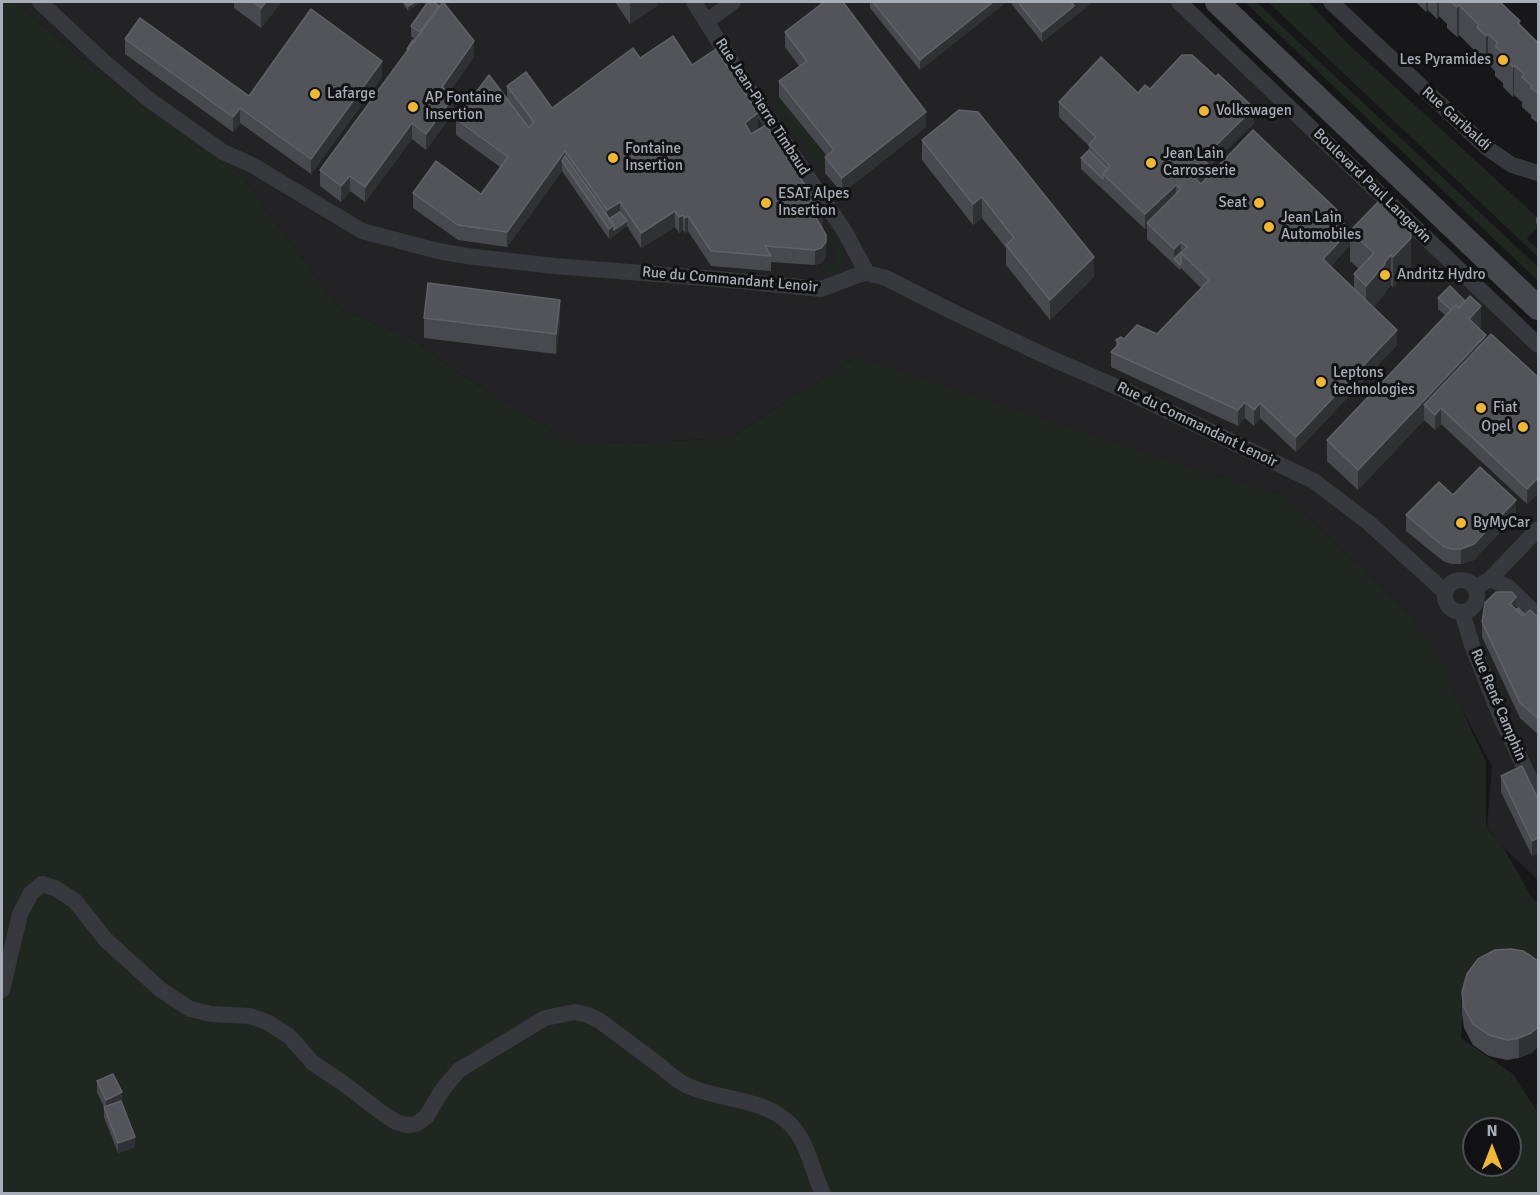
<!DOCTYPE html>
<meta charset="utf-8">
<style>
body{margin:0}
#map{position:relative;width:1540px;height:1195px;overflow:hidden;background:#171719;font-family:Signika,sans-serif}
canvas{display:block}
.frame{position:absolute;inset:0;border:3px solid #a9adb8;pointer-events:none}
.north{position:absolute;left:1462px;top:1117px;width:60px;height:60px;box-sizing:border-box;background:#121214;border:2px solid #4e5056;border-radius:50%;rotate:0deg;font-size:16px;font-weight:700;line-height:24px;text-align:center;color:#a9adb8}
.north::after{content:'';display:block;margin:auto;width:21px;height:27px;background:#efb739;clip-path:polygon(50% 0,100% 100%,50% 72%,0 100%)}
</style>
<div id="map">
<canvas width="1540" height="1195"></canvas>
<div class="frame"></div>
<div class="north">N</div>
</div>
<script>
const g = document.querySelector('canvas').getContext('2d');
g.lineJoin = 'round';
function paint(path, color) {
  g.fillStyle = color;
  g.fill(path, 'evenodd');
}
function stroke(path, color, width, dash) {
  g.strokeStyle = color;
  g.lineWidth = width;
  g.lineCap = dash ? 'butt' : 'round';
  g.setLineDash(dash || []);
  g.stroke(path);
}
function write(font, color, halo, rows, align = 'center') {
  g.font = font + ' Signika,sans-serif';
  g.lineWidth = 6;
  g.setLineDash([]);
  g.textBaseline = 'middle';
  g.strokeStyle = halo;
  g.fillStyle = color;
  for (const [text, x, y, turn = 0] of rows) {
    g.save();
    g.translate(x, y);
    g.rotate((+turn || 0) * Math.PI / 180);
    g.textAlign = isNaN(turn) ? turn : align;
    if (halo) g.strokeText(text, 0, 0);
    g.fillText(text, 0, 0);
    g.restore();
  }
}
paint(new Path2D(`
 M14,2H714L717,5L722,2H1175L1538,349V880L1503,847L1487,827L1492,766L1413,617L1284,495L1171,462L856,357L730,438L629,443L568,441L460,374L410,337L341,310L240,174L162,121L87,63Z`), '#232326');
paint(new Path2D(`
 M2,2H14L87,63L240,174L341,310L410,337L460,374L568,441L629,443L730,438L856,357L1171,462L1284,495L1413,617L1440,662L1486,762V827L1503,847L1532,898L1538,903V982L1464,993L1461,1038L1513,1074L1538,1113V1193L2,1194ZM1474,1129H1510V1165H1474Z
 M1245,2H1256L1538,267V281Z
 M1268,2H1309L1346,42L1538,218V227L1527,239L1538,249V257Z
 M779,97L834,166L825,173L773,102Z
 M840,245C843,258 841,273 825,275V271C836,265 839,259 835,246Z`), '#1f2720');
stroke(new Path2D(`
 M40,2L102,60L147,98L196,133L223,152L252,165L362,231L438,251L467,256L554,266L718,279L821,289L858,275L867,273L886,278L947,309L1039,353L1126,391L1314,481L1369,523L1445,592
 M694,2L756,101L845,232L867,273
 M1179,2L1538,345
 M1331,2L1487,148L1512,165L1538,173
 M707,21L733,2
 M1490,579L1508,587L1538,616
 M1445 596a16 16 0 1 1 32 0a16 16 0 1 1-32 0Z
 M1475,588L1490,579L1538,529
 M1462,612L1472,645L1501,718L1538,796
 M2,990L20,914L31,893L42,884L55,888L75,901L106,940L161,990L190,1009L211,1014L250,1016L267,1022L289,1036L313,1063L343,1083L382,1113L396,1122L407,1125L416,1124L426,1117L443,1089L459,1070L545,1018L575,1012L588,1015L600,1021C620,1036 639,1050 659,1065C668,1072 678,1082 688,1086C721,1101 762,1097 790,1124C808,1142 812,1171 823,1194`), '#38393e', 16);
stroke(new Path2D(`
 M1217,2L1538,308`), '#46484e', 24);
paint(new Path2D(`
 M234,2H281L261,28L234,8Z
 M402,2H421L408,11Z
 M428,2H447L445,3L474,57L449,92L454,111L426,150L412,139L365,202L350,191L341,202L320,186V170L407,51V49L415,40L411,36V26Z
 M615,2H658V5L630,24Z
 M870,2H1006L920,70L870,8Z
 M1010,2H1093L1042,42Z
 M1416,2H1500L1520,26L1539,44V124L1531,118V115L1522,107V102L1514,95L1513,97L1503,87V83L1495,76V71L1488,64L1486,66L1477,57V53L1459,35L1457,37L1447,28V24L1439,16L1437,19L1428,10L1426,12Z
 M785,32L926,127L842,193L825,173V157L827,156L779,97V81L799,66L785,47Z
 M125,39L249,96L382,77L311,174L240,123L233,132L125,54Z
 M640,58L692,65L758,129L751,134L823,228L822,229L826,257L821,263L815,265L771,262V271L711,266L688,231L685,233L683,230L679,233L675,227L641,248L627,226L609,239L562,171L507,247L458,240L413,208V193L481,194L500,167L456,135V119L507,99V86L552,108Z
 M1150,89L1254,123L1208,168V176L1337,217L1350,245L1330,267L1354,289V274L1359,269L1350,261V231L1411,229V268L1393,287L1391,285L1385,292V294L1373,307L1397,345L1296,452L1260,418L1254,426L1245,418L1238,426L1111,367V352L1116,348V340L1157,334L1201,288L1181,268L1180,270L1147,239V228L1145,229L1081,169V158L1089,150V146L1059,117V102L1138,93Z
 M922,140L1094,277L1050,320L1006,265V248L982,218L973,225L922,160Z
 M1539,215V226L1536,223V218Z
 M1438,298L1481,326L1479,328L1486,340L1539,378V492L1527,504L1441,424L1435,430L1424,420L1358,490L1327,461V440L1445,315L1438,309Z
 M424,318L560,320L556,354L424,338Z
 M1453,495L1516,515L1474,560L1461,564H1451L1443,561L1406,531V515Z
 M1516,610L1525,615L1539,618V735L1520,718L1482,637V622Z
 M1501,776L1539,801V853L1532,856L1501,792Z
 M1539,962V1046L1531,1053L1519,1058L1507,1060L1489,1056L1473,1045L1464,1028L1462,1013V992Z
 M97,1081L122,1102L135,1147L118,1153L104,1117V1107L97,1092Z`), '#48494e');
paint(new Path2D(`
 M266,2H281L261,28V8Z
 M415,2H421L408,11V6Z
 M437,2H447L439,7V16L420,32L437,8Z
 M633,2H658V5L630,24V4Z
 M993,2H1006L920,70V60Z
 M1074,2H1093L1042,42V32L1074,6Z
 M1426,2H1428V10L1426,12Z
 M1437,2H1439V16L1437,19Z
 M1459,5V35L1457,37V7Z
 M1488,34V64L1486,66V36Z
 M474,41V57L442,102V87Z
 M382,61V77L311,174V159Z
 M1514,65V95L1513,97V67Z
 M454,96V111L426,150V134Z
 M240,108V123L233,132V117Z
 M1254,108V123L1208,168V180L1198,190V175L1202,159Z
 M926,112V127L842,193V178Z
 M758,113V129L745,138V123Z
 M412,123V139L365,202V187Z
 M565,151V166L562,161V171L507,247V232Z
 M350,176V191L341,202V186Z
 M1176,185V200L1147,223V228L1145,229V214Z
 M982,197V218L973,225V204Z
 M620,202V217L607,220V210Z
 M675,211V227L641,248V233Z
 M823,213V228L816,234V218Z
 M683,215V230L679,233V217Z
 M688,216V231L685,233V218Z
 M627,221V226L614,236V230Z
 M614,225V236L609,239V229Z
 M1411,229V268L1393,287V257Z
 M1350,230V245L1323,275V259Z
 M826,242V257L821,263L815,265V250Z
 M1181,242V257L1174,259V249Z
 M1391,255V285L1385,292V294L1366,316V286Z
 M1094,257V277L1050,320V300Z
 M560,300V320L556,354V334Z
 M1481,306V326L1469,339V319Z
 M1397,330V345L1296,452V437Z
 M1486,335V355L1424,405V420L1358,490V470Z
 M1245,402V418L1238,426V410Z
 M1260,403V418L1254,426V410Z
 M1441,408V424L1435,430V415Z
 M1539,477V492L1527,504V489Z
 M1516,500V515L1474,560L1461,564V549Z
 M1516,597V612L1510,604Z
 M1539,837V853L1532,856V841Z
 M1539,1026V1046L1531,1053L1519,1058V1038Z
 M122,1092V1103L106,1110V1100Z
 M135,1137V1147L118,1153V1143Z`), '#303134');
const building = new Path2D(`
 M253,2H266L261,8Z
 M405,2H415L408,6Z
 M428,2H433L439,6L420,32L411,26Z
 M443,2L474,41L442,87L454,96L426,134L412,123L365,187L350,176L341,186L320,170Z
 M824,2H843L926,112L842,178L825,157L834,150L779,81L807,61L785,32Z
 M873,2H993L920,60Z
 M1018,2H1071L1074,6L1042,32Z
 M1451,2H1500L1520,21L1518,23L1539,44V94L1531,88L1532,86L1522,77L1524,74L1514,65L1513,67L1503,57L1505,55L1495,46L1498,43L1488,34L1486,36L1477,27L1479,25L1459,5L1457,7Z
 M311,9L382,61L311,159L240,108L233,117L125,39L140,18L249,96Z
 M673,36L692,65L716,49L758,113L745,123L751,134L766,125L823,213L816,218L826,235V242L821,248L815,250L765,246L771,256L711,251L688,216L685,218L683,215L679,217L675,211L641,233L620,202L607,210L565,151L507,232L458,225L413,193L436,161L481,194L508,157L456,119L489,75L529,128L534,122L507,86L526,72L552,108L633,48L640,58Z
 M413,40L415,41L408,49H407Z
 M1182,55H1192L1216,77L1218,74L1254,108L1202,159L1208,164L1198,175L1192,169L1188,172L1201,184L1253,130L1337,210L1334,214L1350,230L1323,259L1397,330L1296,437L1260,403L1254,410L1245,402L1238,410L1111,352L1119,344L1116,340L1121,337L1124,339L1137,325L1157,334L1209,280L1181,253L1187,247L1181,242L1174,249L1147,223L1181,189L1176,185L1145,214L1103,174L1110,166L1089,145L1096,137L1059,102L1101,57L1138,93L1145,85L1150,89Z
 M959,110L978,112L1094,257L1050,300L1006,245L1014,238L982,197L973,204L922,140Z
 M1089,150L1108,169L1103,174V179L1081,158Z
 M565,156L614,225L609,229L562,161Z
 M1380,200L1411,229L1410,231L1411,238L1393,257L1391,255L1384,263L1385,264L1366,286L1354,274L1374,253L1350,231Z
 M620,212L627,221L614,230V225L609,219Z
 M1181,252V263L1180,265L1174,259Z
 M428,283L560,300L556,334L424,318Z
 M1450,286L1465,301L1459,308L1456,305L1451,310L1438,298Z
 M1470,296L1481,306L1469,319L1486,335L1358,470L1327,440L1456,305L1459,308Z
 M1491,334L1539,378V477L1527,489L1441,408L1435,415L1424,405Z
 M1480,467L1516,500L1474,544L1461,549H1451L1443,546L1406,515L1439,482L1453,495Z
 M1496,592H1512L1516,597L1510,604L1523,616L1530,610L1539,618V719L1520,703L1482,622L1485,603Z
 M1518,608L1525,615L1523,616L1516,610Z
 M1522,766L1539,801V837L1532,841L1501,776Z
 M1511,949L1523,951L1531,956L1539,962V1026L1531,1033L1519,1038L1507,1040L1489,1035L1473,1024L1464,1008L1462,992L1467,974L1478,959L1495,950Z
 M113,1074L122,1092L106,1100L97,1081Z
 M121,1101L135,1137L118,1143L104,1107Z`);
paint(building, '#535459');
stroke(building, '#606268', 1.5);
for (const [x, y, r, color] of [
 [1503,60,6,"#efb739"],
 [315,94,6,"#efb739"],
 [413,107,6,"#efb739"],
 [1204,111,6,"#efb739"],
 [613,158,6,"#efb739"],
 [1151,163,6,"#efb739"],
 [766,203,6,"#efb739"],
 [1259,203,6,"#efb739"],
 [1269,227,6,"#efb739"],
 [1385,275,6,"#efb739"],
 [1321,382,6,"#efb739"],
 [1481,408,6,"#efb739"],
 [1523,427,6,"#efb739"],
 [1461,523,6,"#efb739"]
]) {
  const dot = new Path2D();
  dot.arc(x, y, r, 0, 2 * Math.PI);
  g.fillStyle = color;
  g.fill(dot);
  stroke(dot, '#121214', 2);
}
write('15px', '#a9adb8', '#121214', [
 ["Les Pyramides",1491,60,"right"],
 ["Lafarge",327,94],
 ["AP Fontaine",425,98],
 ["Insertion",425,115],
 ["Volkswagen",1216,111],
 ["Fontaine",625,149],
 ["Insertion",625,166],
 ["Jean Lain",1163,154],
 ["Carrosserie",1163,171],
 ["ESAT Alpes",778,194],
 ["Insertion",778,211],
 ["Seat",1247,203,"right"],
 ["Jean Lain",1281,218],
 ["Automobiles",1281,235],
 ["Andritz Hydro",1397,275],
 ["Leptons",1333,373],
 ["technologies",1333,390],
 ["Fiat",1493,408],
 ["Opel",1511,427,"right"],
 ["ByMyCar",1473,523]
], 'left');
write('15px', '#a9adb8', '#121214', [
 ["Rue Jean-Pierre Timbaud",762,107,57],
 ["Rue Garibaldi",1456,119,42],
 ["Boulevard Paul Langevin",1372,186,44],
 ["Rue du Commandant Lenoir",730,280,5],
 ["Rue du Commandant Lenoir",1197,425,26],
 ["Rue René Camphin",1498,705,67]
]);
</script>
